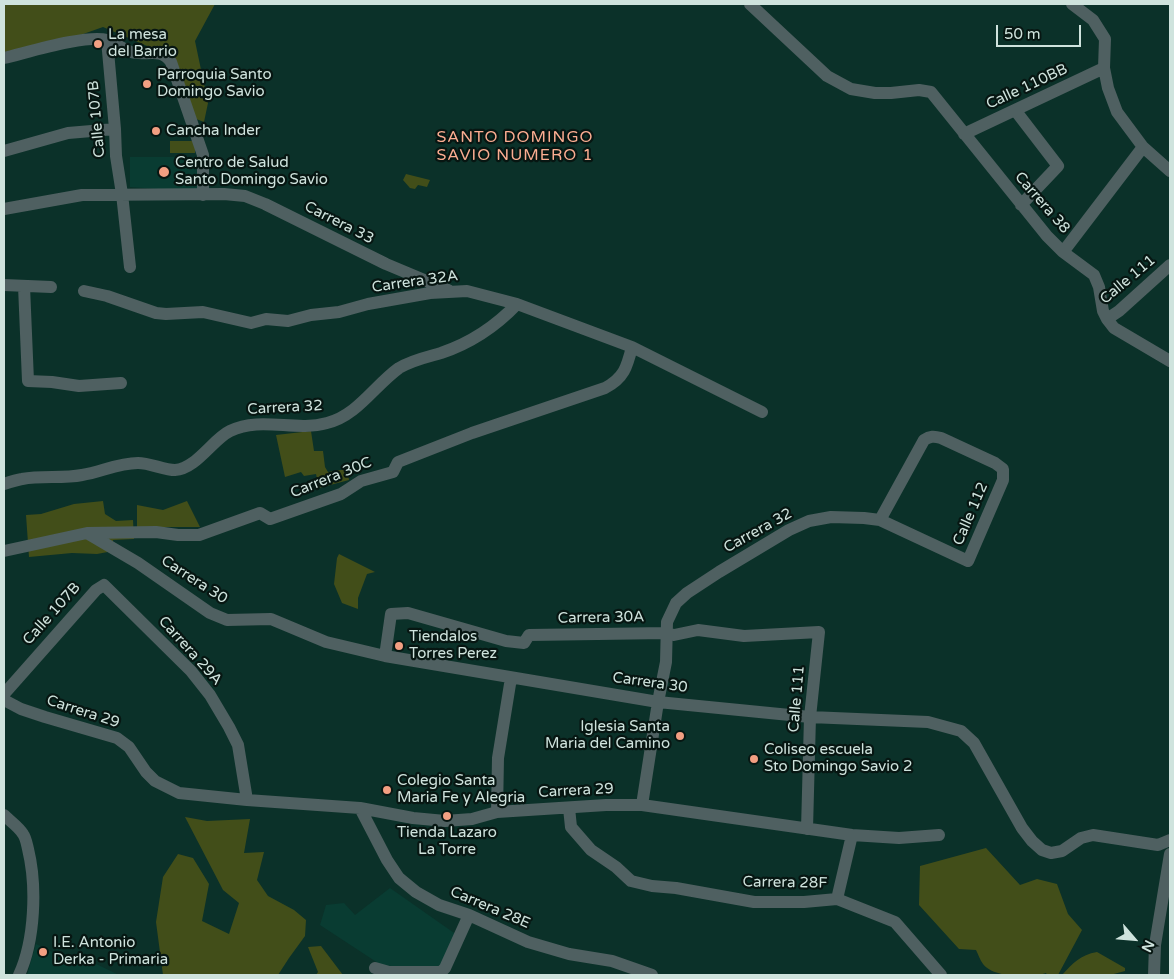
<!DOCTYPE html>
<style>
body{margin:0}
#map{position:relative;width:1174px;height:979px;overflow:hidden;background:#0b3129;font-family:"Varela Round",sans-serif}
canvas{display:block}
.frame{position:absolute;inset:0;border:5px solid #cfe3dd;pointer-events:none}
.north{position:absolute;left:1109px;top:914px;width:50px;height:50px;-webkit-text-stroke:4px #071612;paint-order:stroke;rotate:117deg;font-size:14px;font-weight:700;line-height:20px;text-align:center;color:#cfe3dd}
.north::after{content:'';display:block;margin:auto;width:18px;height:22px;background:#cfe3dd;clip-path:polygon(50% 0,100% 100%,50% 72%,0 100%)}
.scale{position:absolute;left:996px;top:25px;width:85px;height:22px;box-sizing:border-box;border:2px solid #cfe3dd;border-top:0;padding-left:6px;font-size:15px;line-height:18px;white-space:nowrap;color:#cfe3dd;-webkit-text-stroke:4px #071612;paint-order:stroke}
</style>
<div id="map">
<canvas width="1174" height="979"></canvas>
<div class="frame"></div>
<div class="north">N</div>
<div class="scale">50 m</div>
</div>
<script>
const g = document.querySelector('canvas').getContext('2d');
g.lineJoin = 'round';
function paint(path, color) {
  g.fillStyle = color;
  g.fill(path, 'evenodd');
}
function stroke(path, color, width, dash) {
  g.strokeStyle = color;
  g.lineWidth = width;
  g.lineCap = dash ? 'butt' : 'round';
  g.setLineDash(dash || []);
  g.stroke(path);
}
function write(font, color, halo, rows, align = 'center') {
  g.font = font + ' "Varela Round",sans-serif';
  g.lineWidth = 4.5;
  g.setLineDash([]);
  g.textBaseline = 'middle';
  g.strokeStyle = halo;
  g.fillStyle = color;
  for (const [text, x, y, turn = 0] of rows) {
    g.save();
    g.translate(x, y);
    g.rotate((+turn || 0) * Math.PI / 180);
    g.textAlign = isNaN(turn) ? turn : align;
    if (halo) g.strokeText(text, 0, 0);
    g.fillText(text, 0, 0);
    g.restore();
  }
}
paint(new Path2D(`
 M130,157H199L197,192L130,187Z
 M390,888L457,935L442,971L381,965L320,925L326,905L344,903L355,915Z
 M36,944L71,961L94,963L119,975H27Z`), '#093c32');
paint(new Path2D(`
 M4,4H215L195,41L208,103L204,122L191,117L175,58L103,27L4,62Z
 M170,141H195V153H170Z
 M406,174L430,180L427,187L418,185L415,189L410,188L403,180Z
 M311,431L314,451H323L325,467L328,472L347,469L349,480L319,488L316,474L304,476L301,472L285,477L276,435Z
 M103,501L105,514L116,521L133,520L134,539L113,540V551L97,554L72,553L29,557L26,515L41,514L74,504Z
 M187,501L200,527H137V505L163,510Z
 M339,554L375,572L367,574L358,598V609L342,603L334,584L337,558Z
 M185,817L207,821L250,819L244,853L264,852L257,880L268,896L294,910L306,920L305,936L289,958L278,975H163L156,922L163,877L178,854L193,858L209,884L202,921L229,934L239,903L223,890Z
 M986,848L1020,885L1037,879L1057,884L1068,914L1082,930L1058,975H1047L1046,973C1031,978 993,978 983,964C980,960 978,954 976,950L959,949L919,905L920,866Z
 M321,946L343,975H316L318,972L308,947Z
 M1097,952L1125,968V971L1110,975H1062C1073,963 1080,955 1097,952Z`), '#424e19');
stroke(new Path2D(`
 M750,4L827,76L851,89L875,93H891L919,90L931,92L1047,236L1063,252L1094,275L1099,287L1103,311L1107,319L1114,328L1170,361
 M1072,4L1093,20L1105,39L1104,68L1108,88L1117,112L1143,147L1170,171
 M107,40L115,129L116,156L122,194L130,267
 M4,58C26,53 87,34 107,40C115,43 123,49 131,52C145,57 160,46 171,62L203,155V195
 M1015,110L1058,166L1021,205
 M964,134L1104,68
 M4,151L68,133L115,129
 M4,209L82,195L224,194L245,196L265,204L386,264L448,290
 M1063,252L1143,147
 M4,285L51,287
 M24,286L28,381L52,382L79,386L121,383
 M84,291L107,296L156,313L166,314L203,312L251,323L266,319L288,321L311,315L339,312L368,304L430,293L467,291L517,304L632,347L762,412
 M1107,319L1119,311L1170,265
 M4,484C10,482 16,480 22,479C42,475 62,479 82,475C101,472 118,463 138,463C150,463 164,470 175,470C196,469 213,439 230,431C261,416 295,432 327,423C357,416 375,385 399,368C412,360 427,357 441,353C471,343 496,326 517,304
 M87,533L138,563L210,613L227,620L271,619L326,642L385,656L658,702L810,717L928,722L961,731L974,743L1022,828L1032,841L1042,850L1051,853L1062,851L1081,838L1093,835L1158,845L1170,840
 M4,551L87,533L156,532L178,535H199L260,513L270,519L341,494L361,481L393,472L398,462L472,433L605,388C624,378 627,367 632,347
 M385,656L391,614L408,613L506,641L524,643L529,635L666,633L674,635L698,630L744,636L819,632L810,717L807,829
 M4,694L96,590L104,585L191,671L210,695L229,727L238,745L247,800
 M4,700L21,709L45,717L117,738L129,747L146,772L155,781L179,793L247,800L360,808L413,818L445,821L472,819L497,812L606,805H642L852,835L899,838L939,835
 M642,805L658,702L666,662L667,622L676,603L687,593L719,572L789,530L809,521L831,517L864,518L880,520L968,561L1003,480V469L995,463L941,438C934,436 930,436 924,440L880,520
 M360,808L387,860L399,878L416,892L439,905L469,915L528,942L569,954L612,961L652,975
 M569,808L571,827L591,850L616,867L631,881L652,886L676,888L754,902H804L837,899L895,922L941,975
 M497,812L498,758L511,678
 M4,815C10,821 19,827 23,834C26,838 27,845 28,849C37,886 35,940 19,975
 M837,899L852,835
 M375,968L389,972H441L445,968L469,915
 M1154,975L1155,945L1170,854`), '#4f6061', 12);
for (const [x, y, r, color] of [
 [98,44,5,"#f39f82"],
 [147,84,5,"#f39f82"],
 [156,131,5,"#f39f82"],
 [164,172,6,"#f39f82"],
 [399,646,5,"#f39f82"],
 [680,736,5,"#f39f82"],
 [754,759,5,"#f39f82"],
 [387,790,5,"#f39f82"],
 [447,816,5,"#f39f82"],
 [43,952,5,"#f39f82"]
]) {
  const dot = new Path2D();
  dot.arc(x, y, r, 0, 2 * Math.PI);
  g.fillStyle = color;
  g.fill(dot);
  stroke(dot, '#071612', 2);
}
write('15px', '#cfe3dd', '#071612', [
 ["La mesa",108,35],
 ["del Barrio",108,52],
 ["Parroquia Santo",157,75],
 ["Domingo Savio",157,92],
 ["Cancha Inder",166,131],
 ["Centro de Salud",175,163],
 ["Santo Domingo Savio",175,180],
 ["Tiendalos",409,637],
 ["Torres Perez",409,654],
 ["Iglesia Santa",670,727,"right"],
 ["Maria del Camino",670,744,"right"],
 ["Coliseo escuela",764,750],
 ["Sto Domingo Savio 2",764,767],
 ["Colegio Santa",397,781],
 ["Maria Fe y Alegria",397,798],
 ["Tienda Lazaro",447,833,"center"],
 ["La Torre",447,850,"center"],
 ["I.E. Antonio",53,943],
 ["Derka - Primaria",53,960]
], 'left');
write('15px', '#cfe3dd', '#071612', [
 ["Calle 110BB",1027,87,-25],
 ["Calle 107B",97,119,-95],
 ["Carrera 38",1042,203,49],
 ["Carrera 33",339,223,27],
 ["Calle 111",1128,280,-40],
 ["Carrera 32A",415,282,-8],
 ["Carrera 32",285,408,-3],
 ["Carrera 30C",331,478,-22],
 ["Calle 112",971,514,-67],
 ["Carrera 32",758,531,-29],
 ["Carrera 30",194,580,33],
 ["Calle 107B",52,614,-48],
 ["Carrera 30A",601,618,-1],
 ["Carrera 29A",190,651,48],
 ["Carrera 30",650,683,8],
 ["Calle 111",797,699,-85],
 ["Carrera 29",83,712,18],
 ["Carrera 29",576,791,-3],
 ["Carrera 28F",785,883,1],
 ["Carrera 28E",490,908,23]
]);
g.letterSpacing = '1px';
write('16px', '#fcae92', '#071612', [
 ["SANTO DOMINGO",515,138],
 ["SAVIO NUMERO 1",515,156]
]);
g.letterSpacing = '0px';
</script>
